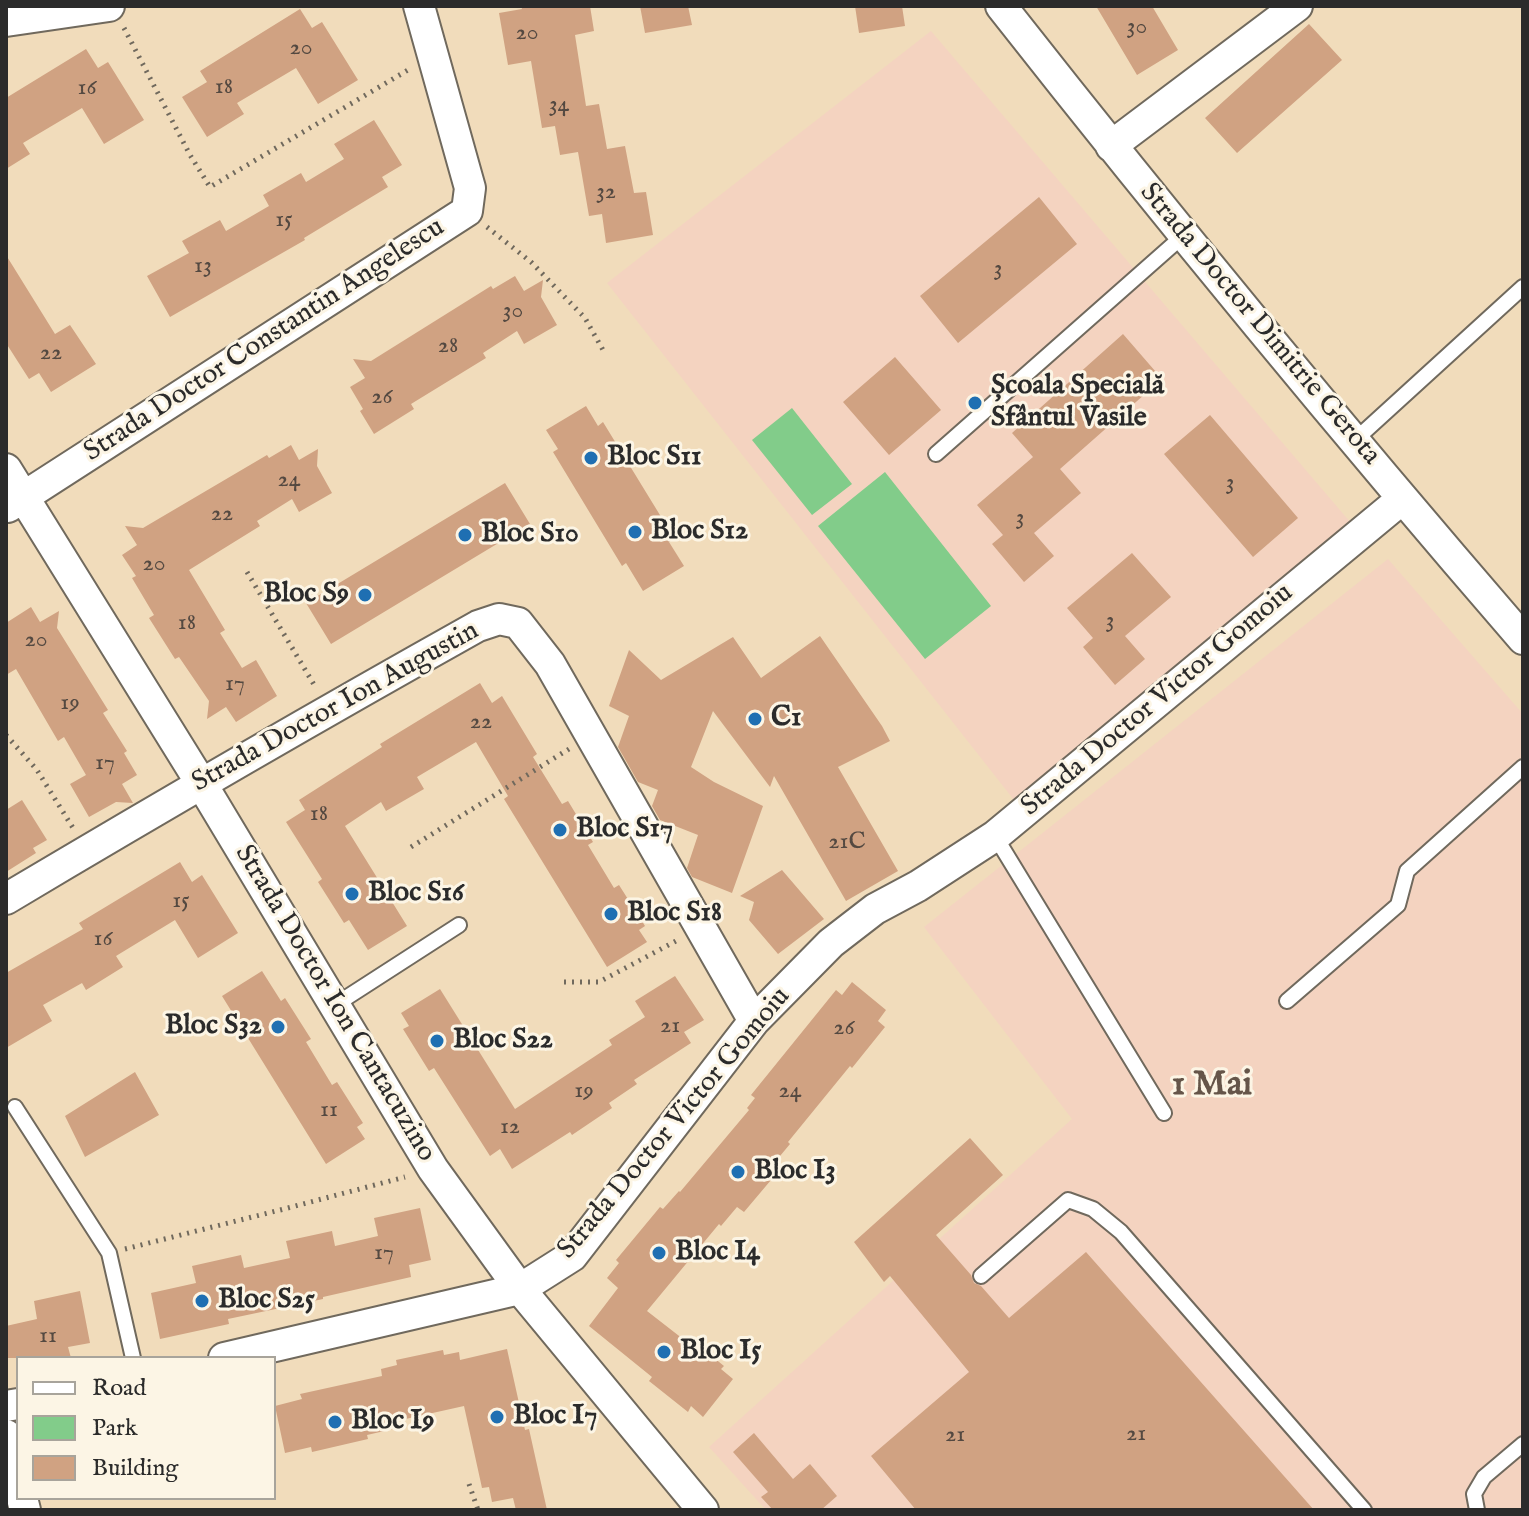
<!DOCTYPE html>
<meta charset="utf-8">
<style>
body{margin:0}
#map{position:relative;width:1529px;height:1516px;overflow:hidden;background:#f1dcbb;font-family:"IM FELL English",serif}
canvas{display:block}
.frame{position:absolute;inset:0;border:8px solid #2b2b2b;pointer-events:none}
.legend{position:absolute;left:16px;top:1356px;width:260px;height:144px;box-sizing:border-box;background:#fcf5e5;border:2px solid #a8a49b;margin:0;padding:10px 14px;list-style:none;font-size:24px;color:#2b2b2b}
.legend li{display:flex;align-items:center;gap:16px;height:40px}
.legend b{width:40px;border:2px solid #a8a49b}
</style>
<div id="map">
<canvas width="1529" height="1516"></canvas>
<div class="frame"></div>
<ul class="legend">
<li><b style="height:10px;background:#fff"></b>Road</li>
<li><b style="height:22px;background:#82cc8a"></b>Park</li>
<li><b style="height:22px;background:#d0a282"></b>Building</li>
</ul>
</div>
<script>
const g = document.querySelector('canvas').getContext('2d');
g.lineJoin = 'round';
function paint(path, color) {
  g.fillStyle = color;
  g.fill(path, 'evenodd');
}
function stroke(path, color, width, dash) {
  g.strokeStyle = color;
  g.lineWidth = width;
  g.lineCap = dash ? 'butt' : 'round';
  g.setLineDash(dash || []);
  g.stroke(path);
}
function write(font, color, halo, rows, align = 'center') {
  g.font = font + ' "IM FELL English",serif';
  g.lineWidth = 6;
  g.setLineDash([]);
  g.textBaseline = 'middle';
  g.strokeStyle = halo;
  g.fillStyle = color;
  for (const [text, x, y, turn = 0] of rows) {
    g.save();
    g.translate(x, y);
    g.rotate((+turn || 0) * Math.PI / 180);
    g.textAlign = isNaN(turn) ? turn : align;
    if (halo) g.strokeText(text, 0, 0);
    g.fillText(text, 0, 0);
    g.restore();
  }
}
paint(new Path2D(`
 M931,31L1351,523L1014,800L607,283Z
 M1388,559L1523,714V1510H766L709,1447L1072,1119L924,927Z`), '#f4d3c0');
paint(new Path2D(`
 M792,408L852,484L812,515L752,440Z
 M885,472L991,606L925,659L818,526Z`), '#82cc8a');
paint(new Path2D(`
 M521,6H590L594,31L575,35L586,106L599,104L607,149L625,146L634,193L646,192L653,235L606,243L602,214L589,216L578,152L560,155L555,126L542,128L531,61L508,65L499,13L522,9Z
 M640,6H688L692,25L645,33Z
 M855,6H902L905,26L859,33Z
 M1096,6H1152L1178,50L1137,75Z
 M300,9L312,28L322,22L358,80L318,104L296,68L237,103L244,114L207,137L182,97L207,82L200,71Z
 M1309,24L1342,60L1237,153L1205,118Z
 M86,49L98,68L108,62L144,120L104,144L82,108L23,143L30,154L6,169V98Z
 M374,120L402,165L382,177L388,187L304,238L305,240L170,317L147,276L189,253L182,241L220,220L226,231L269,206L263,195L301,173L306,182L344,159L334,144Z
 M1039,197L1077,244L958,343L920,296Z
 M6,255L55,334L70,325L96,364L51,392L39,373L29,379L6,343Z
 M515,276L524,291L543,280L541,297L557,325L524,344L517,331L483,353L486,358L411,404L414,409L374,434L360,411L363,409L350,387L365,378L353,359L371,361L491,286L493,289Z
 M1123,334L1162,379L1060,469L1081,493L1034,533L1054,556L1024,582L992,544L1003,535L977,505L1033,457L1012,433Z
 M895,357L941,410L889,455L843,402Z
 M586,406L598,426L603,422L674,538L669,542L684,566L643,591L626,563L622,566L553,452L558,449L546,430Z
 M1210,415L1298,518L1253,557L1164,454Z
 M291,445L299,460L318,449L317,466L332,493L299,512L292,499L257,521L260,526L189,570L225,630L220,633L242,668L256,660L277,696L236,722L226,707L207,719L209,701L179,657L175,659L149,618L154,615L132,578L136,576L122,555L137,545L125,526L143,528L267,455L269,458Z
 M505,483L530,524L331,644L306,603Z
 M1132,553L1171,597L1125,636L1145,659L1115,685L1083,647L1093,638L1067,608Z
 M31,607L40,622L59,611L57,628L108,710L103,713L127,751L124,753L137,775L122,784L133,803L116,802L89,817L70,784L86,775L64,737L58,741L16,669L6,675V623Z
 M820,636L882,726L890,741L838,767L898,871L846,901L774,776L770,787L713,711L691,767L714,782L763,806L732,893L692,877L687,868L698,835L660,820L652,806L658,790L638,782L618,747L629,716L609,706L629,650L661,680L733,637L761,678Z
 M480,683L492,703L502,696L537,754L533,757L562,804L568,801L593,842L588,845L614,888L619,885L645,926L639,930L647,942L607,967L504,799L508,796L476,742L417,777L424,789L386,811L381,802L345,826L407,926L368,950L349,920L344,923L318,882L322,879L286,822L305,810L299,800L382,747L380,744Z
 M22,800L47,840L33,848L36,853L6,872V810Z
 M180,862L192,882L202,875L238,933L198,958L175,920L116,956L123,967L86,990L82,983L43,1005L52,1021L6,1048V973L83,929L79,923Z
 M782,870L824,919L778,954L749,920L754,902L740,896Z
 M262,971L281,1001L285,998L311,1039L306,1042L332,1085L337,1082L363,1123L357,1127L365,1139L326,1164L222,996Z
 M675,976L704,1020L684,1032L691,1043L634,1080L637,1084L609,1103L612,1108L572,1135L570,1132L512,1169L500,1149L490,1156L434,1068L429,1071L403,1029L409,1026L401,1013L440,989L515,1109L612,1045L609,1040L645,1017L635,1001Z
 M852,982L886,1010L878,1021L885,1027L852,1068L850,1066L788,1142L790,1144L775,1162L782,1167L744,1212L737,1207L721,1226L719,1224L647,1311L683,1339L686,1336L708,1353L724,1366L721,1369L733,1379L703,1417L691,1406L688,1412L649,1381L652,1377L589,1326L618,1288L607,1278L619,1263L616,1260L660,1207L663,1209L679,1191L680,1192L749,1110L747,1108L755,1098L751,1095L836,990L842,995Z
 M135,1072L159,1115L85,1157L65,1116Z
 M970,1138L1003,1175L936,1235L971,1275L974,1283L981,1286L1009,1318L1086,1252L1314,1510H916L871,1456L969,1372L890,1276L884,1282L854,1242Z
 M420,1208L431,1260L409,1265L411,1277L323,1297V1299L228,1319L229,1324L160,1339L151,1293L196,1283L192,1266L241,1255L244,1268L290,1258L286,1241L332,1231L335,1246L378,1236L374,1218Z
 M80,1291L90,1343L68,1347L71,1358H6V1326L37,1319L34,1301Z
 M507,1349L525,1430L529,1429L547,1510H516L513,1498L492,1502L489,1487L482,1488L464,1406L392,1422L393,1429L367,1435L368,1439L312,1452L311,1447L285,1453L275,1406L302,1399L300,1394L382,1376L381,1369L397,1365L396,1360L443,1350L444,1355L459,1352L460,1360Z
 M754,1433L793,1479L810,1464L837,1496L821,1510H773L761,1497L768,1492L733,1452Z`), '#d0a282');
const lane = new Path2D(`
 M1354,441L1523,287
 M936,454L1184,235
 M995,836L1164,1113
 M1287,1001L1398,905L1407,871L1523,767
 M335,1005L459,925
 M15,1107L109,1253L133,1358
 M981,1276L1068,1200L1093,1209L1121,1232L1364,1510
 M1477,1510L1474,1494L1484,1477L1523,1444`);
const street = new Path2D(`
 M1001,6C1170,221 1344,432 1523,639
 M6,21L109,6
 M1111,146L1297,6
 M6,469L201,783L433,1169L520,1289L703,1510
 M8,507L467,211L470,188L419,6
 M6,899C162,806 319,715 478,626L499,619L518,623L550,664L754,1021
 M224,1358L520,1289L572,1256L754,1021L831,943L875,909L918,886L995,836L1402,499
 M6,1406L18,1404
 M6,1435L18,1482
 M22,1498L25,1510`);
stroke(lane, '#70695d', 18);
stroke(street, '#70695d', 34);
stroke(new Path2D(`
 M124,28L190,155L210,187L408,70
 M487,227L531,262L585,318L603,350
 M247,572L316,688
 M6,735L37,770L73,828
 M411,847L569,749
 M564,982H599L676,941
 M125,1249L284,1209L405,1177
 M469,1484L478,1510`), '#70695d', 5, [2, 6]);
stroke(lane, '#fff', 14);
stroke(street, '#fff', 30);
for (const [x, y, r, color] of [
 [975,403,8,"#1f6fb2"],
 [591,458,8,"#1f6fb2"],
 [635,532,8,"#1f6fb2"],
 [465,535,8,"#1f6fb2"],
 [365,595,8,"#1f6fb2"],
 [755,719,8,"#1f6fb2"],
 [560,830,8,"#1f6fb2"],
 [352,894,8,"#1f6fb2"],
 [611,914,8,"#1f6fb2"],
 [278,1027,8,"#1f6fb2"],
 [437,1041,8,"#1f6fb2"],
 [738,1172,8,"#1f6fb2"],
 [659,1253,8,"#1f6fb2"],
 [202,1301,8,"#1f6fb2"],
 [664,1352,8,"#1f6fb2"],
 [497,1417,8,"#1f6fb2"],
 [335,1422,8,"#1f6fb2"]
]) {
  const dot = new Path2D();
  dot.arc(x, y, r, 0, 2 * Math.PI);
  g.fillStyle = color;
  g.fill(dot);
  stroke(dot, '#fcf5e5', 3);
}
write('24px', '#544941', null, [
 ["30",1137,28],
 ["20",527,34],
 ["20",301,49],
 ["18",224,88],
 ["16",87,89],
 ["34",559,106],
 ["32",606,193],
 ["15",284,221],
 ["13",203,267],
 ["3",998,270],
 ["30",513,312],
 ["28",448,347],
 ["22",51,354],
 ["26",382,398],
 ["24",289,481],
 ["3",1230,484],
 ["22",222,515],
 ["3",1020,519],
 ["20",154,565],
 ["3",1110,622],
 ["18",187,624],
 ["20",36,641],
 ["17",235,685],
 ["19",70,704],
 ["22",481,723],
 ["17",105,764],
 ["18",319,815],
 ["21C",847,843],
 ["15",181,902],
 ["16",103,940],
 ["21",670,1027],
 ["26",844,1029],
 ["19",584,1092],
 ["24",790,1092],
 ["11",329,1111],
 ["12",510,1128],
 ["17",384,1254],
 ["11",48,1337],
 ["21",1136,1435],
 ["21",955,1436]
]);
write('28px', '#2b2b2b', '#fcf5e5', [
 ["Strada Doctor Dimitrie Gerota",1259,325,50],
 ["Strada Doctor Constantin Angelescu",265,341,-33],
 ["Strada Doctor Victor Gomoiu",1158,701,-40],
 ["Strada Doctor Ion Augustin",336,708,-29],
 ["Strada Doctor Ion Cantacuzino",334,1004,59],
 ["Strada Doctor Victor Gomoiu",675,1124,-50]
]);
write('bold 28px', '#2b2b2b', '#fcf5e5', [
 ["Școala Specială",991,387],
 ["Sfântul Vasile",991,419],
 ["Bloc S11",607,458],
 ["Bloc S12",651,532],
 ["Bloc S10",481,535],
 ["Bloc S9",349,595,"right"],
 ["C1",771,719],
 ["Bloc S17",576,830],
 ["Bloc S16",368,894],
 ["Bloc S18",627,914],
 ["Bloc S32",262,1027,"right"],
 ["Bloc S22",453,1041],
 ["Bloc I3",754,1172],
 ["Bloc I4",675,1253],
 ["Bloc S25",218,1301],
 ["Bloc I5",680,1352],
 ["Bloc I7",513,1417],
 ["Bloc I9",351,1422]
], 'left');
write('bold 36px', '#655549', '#fcf5e5', [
 ["1 Mai",1212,1087]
]);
</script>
